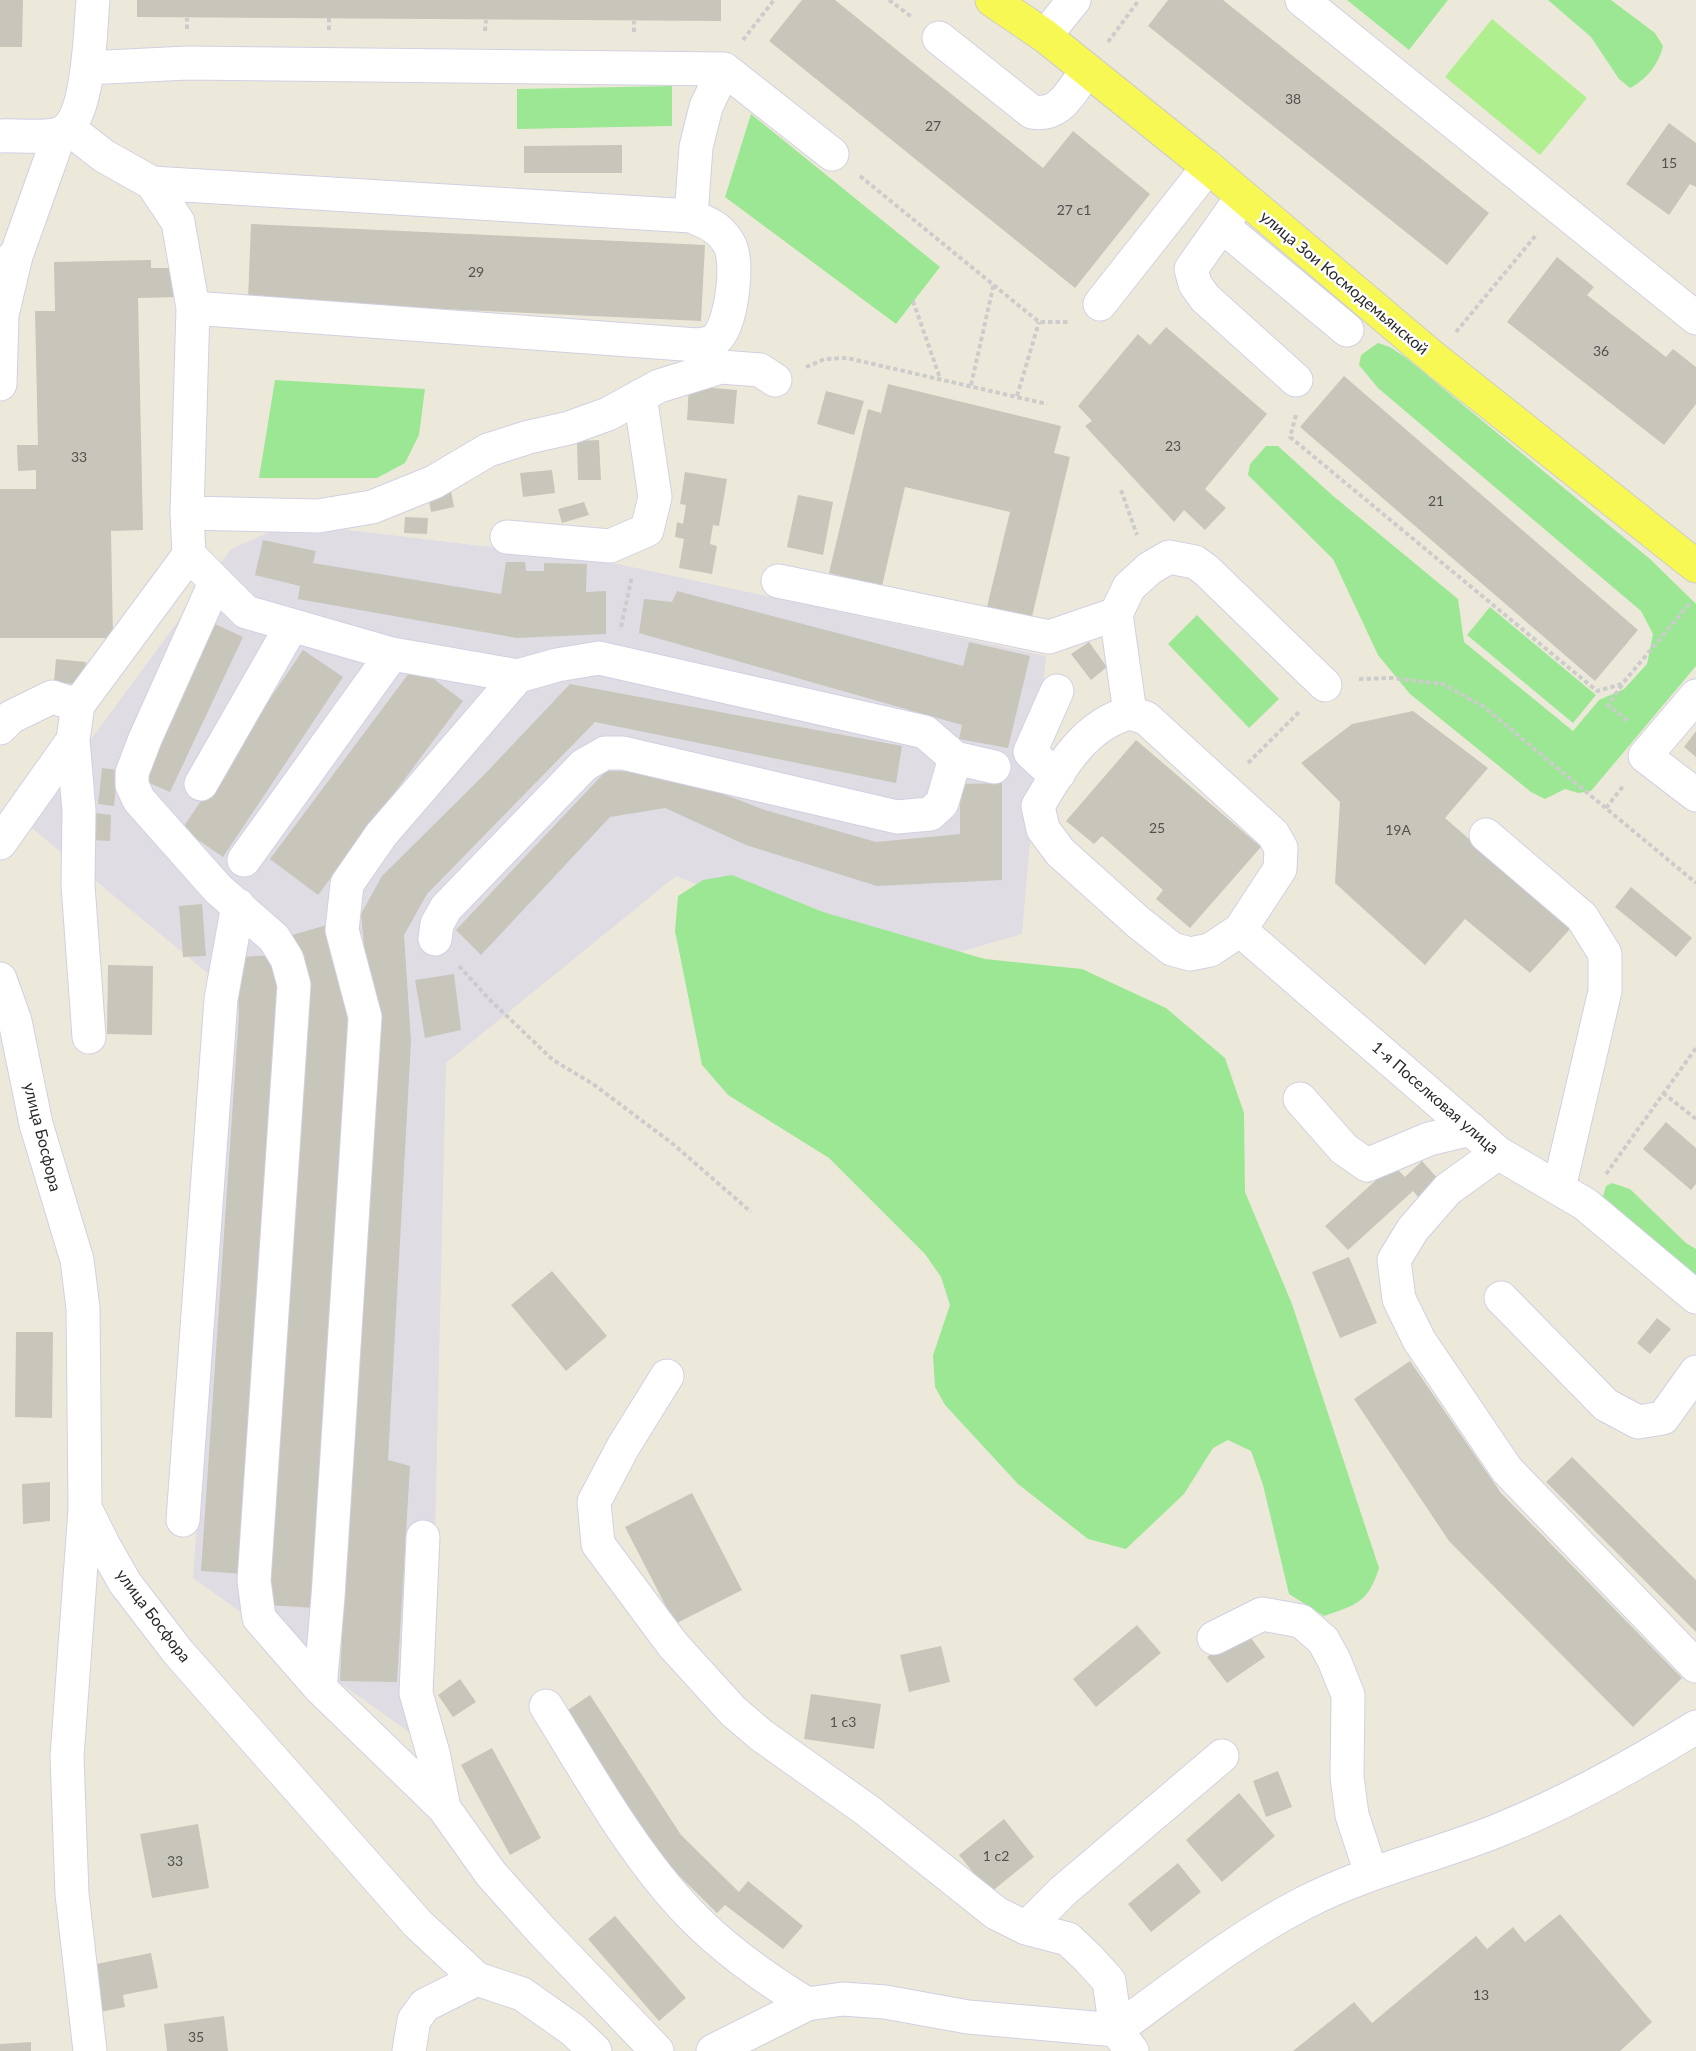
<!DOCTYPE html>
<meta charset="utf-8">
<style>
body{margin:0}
canvas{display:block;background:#ede9da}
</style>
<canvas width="1696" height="2051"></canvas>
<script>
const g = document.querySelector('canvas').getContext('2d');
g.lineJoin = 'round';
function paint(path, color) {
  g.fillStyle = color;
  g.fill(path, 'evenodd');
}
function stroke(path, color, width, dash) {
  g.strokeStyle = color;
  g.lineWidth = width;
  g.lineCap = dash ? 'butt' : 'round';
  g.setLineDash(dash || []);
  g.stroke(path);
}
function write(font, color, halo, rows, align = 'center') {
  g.font = font + ' Lato,sans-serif';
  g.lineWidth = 5;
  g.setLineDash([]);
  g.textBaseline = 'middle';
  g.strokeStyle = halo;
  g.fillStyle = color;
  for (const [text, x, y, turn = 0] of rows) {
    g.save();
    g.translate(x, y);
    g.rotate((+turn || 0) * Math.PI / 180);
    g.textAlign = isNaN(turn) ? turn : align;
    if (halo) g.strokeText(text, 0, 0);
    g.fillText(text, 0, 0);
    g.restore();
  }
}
paint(new Path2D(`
 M290,523L599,560L1046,656L1022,934L900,969L676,876L446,1063L430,1747L193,1578L234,995L28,825L231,549Z`), '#e0dce4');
paint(new Path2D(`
 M1347,0H1448L1409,50Z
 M1548,0H1611L1655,33L1663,46C1659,64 1646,80 1630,88L1619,79L1591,37Z
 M672,86V126L517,129V89Z
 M751,114L940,267L896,324L725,197Z
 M1378,343L1390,347L1405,357L1650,559L1696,604V666L1591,791L1578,793L1565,789L1545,799L1531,792L1410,694L1378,655L1333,559L1248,475L1250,464L1266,446H1278L1332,495L1458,599L1464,642L1573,731L1599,700L1624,689L1647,664L1653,634L1641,611L1378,388L1359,365L1361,355Z
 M275,380L425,389L419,435L405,463L377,478H259Z
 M1490,607L1596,695L1573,723L1467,635Z
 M1197,615L1279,699L1249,728L1168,644Z
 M732,875L823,912L985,959L1082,969L1166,1008L1225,1058L1244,1113L1245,1192L1292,1304L1379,1568C1368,1603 1356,1605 1324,1616L1289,1594L1263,1485L1251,1451L1228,1440L1213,1448L1184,1494L1126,1549L1088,1539L1018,1484L945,1405L935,1387L933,1355L950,1305L941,1277L925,1254L829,1158L728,1095L702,1065L675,931L678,896L703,880Z
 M1612,1183L1630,1189L1686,1243L1696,1249V1284L1602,1200L1606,1186Z`), '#9ce794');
paint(new Path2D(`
 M1492,19L1587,98L1540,155L1445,77Z`), '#afef8f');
paint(new Path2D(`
 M0,0H23L22,47H0Z
 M137,0H721V21L137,17Z
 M802,0H835L1043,168L1073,131L1150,194L1075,288L769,41Z
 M1168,0H1223L1489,213L1447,265L1148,26Z
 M1669,123L1696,143V187L1690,184L1669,215L1626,184Z
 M622,145V173H524V146Z
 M251,224L705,245L701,321L248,300Z
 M1557,257L1594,287L1587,295L1666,357L1673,349L1696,367V404L1664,445L1507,322Z
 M151,260V268H178L179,297L138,298L143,530L111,531L113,638H0V489H36V470L18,471L17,445H38L35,311H55L54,262Z
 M1166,327L1267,414L1205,489L1226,508L1205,530L1184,510L1174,522L1085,426L1092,421L1078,406L1138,334L1150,345Z
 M1344,376L1638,630L1595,681L1300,427Z
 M888,384L1061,426L1054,453L1070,457L1030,625L985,615L1010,512L905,487L882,586L829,573L868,409L881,413Z
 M689,386L737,390L734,424L687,420Z
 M826,391L864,401L854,435L817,424Z
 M599,440L601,480H578L577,441Z
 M552,470L555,493L523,497L520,473Z
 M685,472L727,479L719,526L713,525L710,544L717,546L712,574L679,568L684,539L675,537L677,522L683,524L686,505L680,504Z
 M451,491L454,507L431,512L428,495Z
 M798,495L833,502L823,555L787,547Z
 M584,502L589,515L562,523L558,509Z
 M405,517L428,518L427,534L404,533Z
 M263,540L316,551L313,563L501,594L506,562H525L526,571H544V563L587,564L586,592L606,591V634L517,638L298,599L300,586L255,575Z
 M677,591L963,666L969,642L1030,656L1008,748L959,739L962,725L639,633L644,599L672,602Z
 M213,623L243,637L170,792L140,779Z
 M1089,642L1107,667L1091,680L1071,654Z
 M303,650L343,677L223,857L182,829Z
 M56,659L86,662L83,685L54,682Z
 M415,665L463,701L318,895L270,859Z
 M570,684L902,746L896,783L595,722L427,894L404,935L411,1041L388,1460L410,1466L397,1682L340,1681L371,1018L361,914L382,876L484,775Z
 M1413,711L1488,768L1445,818L1571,928L1530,973L1465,919L1425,965L1335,883L1340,802L1301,763L1352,724Z
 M1696,731V757L1684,747Z
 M1136,740L1261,847L1190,928L1156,899L1163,890L1102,836L1094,844L1066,821Z
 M102,768L118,770L114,806L98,804Z
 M606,771L665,772L765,810L876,842L960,834V784L1002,783V880L877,886L746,845L665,808L610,817L481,955L456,930Z
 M94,813L111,815L110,841L92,840Z
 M1631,887L1692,938L1676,957L1615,907Z
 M202,904L206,956L183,957L179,906Z
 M327,925L350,1011L315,1608L267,1605L308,1013L292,935Z
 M279,955L281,1014L244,1574L201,1571L239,1014L236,957Z
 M108,965L153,966L152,1035L107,1034Z
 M454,974L461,1030L425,1038L415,980Z
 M1666,1122L1696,1148V1184L1691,1190L1643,1149Z
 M1422,1161L1440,1181L1420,1199L1413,1191L1348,1250L1325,1226L1393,1165L1405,1177Z
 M1349,1257L1377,1323L1340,1338L1312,1272Z
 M552,1271L607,1336L566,1371L511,1305Z
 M1657,1318L1671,1329L1650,1354L1637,1343Z
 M16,1332H53L52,1418L15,1417Z
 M1410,1361L1501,1493L1682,1678L1633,1727L1449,1541L1354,1399Z
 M1572,1457L1696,1580V1632L1546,1482Z
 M50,1482V1521L23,1524L22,1484Z
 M692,1493L742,1590L675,1624L625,1527Z
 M1137,1625L1161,1653L1096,1707L1073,1679Z
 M1245,1630L1265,1657L1227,1683L1207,1657Z
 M941,1646L950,1682L909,1692L900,1655Z
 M460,1679L476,1702L453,1717L438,1695Z
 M811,1694L881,1704L874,1749L804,1739Z
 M590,1695L681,1835L739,1892L748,1881L803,1926L783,1949L725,1905L717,1913L660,1857L565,1712Z
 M492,1748L541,1838L510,1855L461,1765Z
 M1278,1771L1292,1807L1266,1817L1253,1781Z
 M1239,1793L1275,1836L1222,1882L1186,1840Z
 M1004,1819L1034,1857L990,1893L959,1855Z
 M198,1824L209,1888L152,1898L140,1834Z
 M1178,1863L1201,1892L1151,1932L1128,1904Z
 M1560,1914L1652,2022L1620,2051H1293L1354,2002L1372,2023L1476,1936L1487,1949L1513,1927L1525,1942Z
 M615,1916L686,1998L659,2021L588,1939Z
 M151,1953L158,1988L123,1995L125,2007L100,2012L91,1965Z
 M224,2016L228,2051H167L164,2024Z
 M31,2042V2051H0V2044Z`), '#c8c5ba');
const minor = new Path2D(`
 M1302,0L1696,318
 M1045,36L1074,0
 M939,38L1032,112C1061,117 1070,92 1086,72
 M87,68L187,63L724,69L832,154
 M68,128L104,156L152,183L691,216C707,223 718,226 728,242C740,259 732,320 718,337C713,343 704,344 697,345L193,308
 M0,136C15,135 48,139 61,133C90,120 90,29 93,0
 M1242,197L1191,269L1195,284L1205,298L1296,380
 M691,216L696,147L706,107L724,69
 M1222,226L1347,330
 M0,267L16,256L60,133
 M1100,304L1208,167
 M0,384L2,315L16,256
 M187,513L318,516L372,507L434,482L488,450L529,437L569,428L608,414L659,386L721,367L760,370L775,380
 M507,537L610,546L647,530L655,497L640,396
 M189,555L246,612L392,654L518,676L381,835L347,884L342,930L365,1017L328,1597L320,1688L444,1808L491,1874L542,1931L657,2051
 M778,581L1049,637L1116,614
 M215,583L145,739L132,773V785L139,800L218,889L274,938L287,959L294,985L254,1581L259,1618L320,1688
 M518,676L557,665L599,658L925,732L955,758L994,767
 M1057,691L1030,752L1045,766L1059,773
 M1696,696L1645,756L1696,795
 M1130,713L1146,718L1273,834L1281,848L1280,869L1240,930L1210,950L1190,954L1172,949L1138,922L1060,852L1043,829L1038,806C1060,768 1085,724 1130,713Z
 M1130,713L1116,614L1129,587L1150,568L1169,557L1195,562L1206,570L1325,685
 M0,728L11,717L52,697L78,705
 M73,740L79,811L78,885L89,1037
 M201,784L291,627
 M1486,835L1582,917L1605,954V991L1559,1188
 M0,843L73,740L78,705L189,555L187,513L193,308L178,222L152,183
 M244,860L392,654
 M1240,930L1498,1153L1585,1204L1696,1297
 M435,939L437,924L446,908L584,765L605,753H623L897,817L930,814L942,803L955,758
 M0,979L15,1021L36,1124L77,1260L83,1308L85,1508L104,1546L125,1583L178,1652L418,1924L477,1979L522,1994L573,2030L595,2051
 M1300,1099L1344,1149L1367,1165L1429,1139L1471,1129
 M1498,1153L1448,1189L1413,1229L1394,1260L1399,1299L1419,1340L1507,1470L1696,1666
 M1501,1298L1606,1405L1638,1422L1663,1418L1696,1372
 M667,1376L623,1447L594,1502L598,1544L673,1645L733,1711L761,1735L868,1811L996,1913L1026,1928L1068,1939L1088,1958L1109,1981L1116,2030L1132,2051
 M85,1509L67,1757L72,1894L90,2051
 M183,1520L221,999L238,905
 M423,1537L416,1693L433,1753L444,1808
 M1214,1638L1262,1614L1301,1621L1323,1640L1334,1660L1348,1695L1347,1777L1352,1815L1371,1873
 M546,1706C589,1775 635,1858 691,1915C725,1950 766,1979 807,2004
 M1026,1928L1063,1891L1222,1756
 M409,2051L414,2020L425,2005L477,1979
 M713,2051L807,2004L843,1999L885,2002L968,2017L1116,2030C1177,1986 1236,1938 1304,1903C1366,1871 1435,1856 1499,1830C1568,1802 1633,1766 1696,1727`);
const major = new Path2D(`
 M992,0L1045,36L1208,167L1435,359L1696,566`);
stroke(minor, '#d1d0e3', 35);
stroke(major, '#ccc', 35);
stroke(new Path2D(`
 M889,0L913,18
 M329,18V30
 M187,29V18
 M485,31L486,20
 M634,32V21
 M743,40L774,0
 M1108,42L1139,0
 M860,176L1039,322H1068
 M913,301L940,378
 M1456,332L1537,234
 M806,367L825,359L847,358L1047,404
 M971,385L994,283
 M1017,396L1039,322
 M1296,415L1290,437L1597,691L1622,684L1690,603
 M1121,490L1137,535
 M621,627L632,576
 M1359,679L1392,678L1443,684L1484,707L1696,883
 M1622,685L1608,705L1628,721
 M1248,763L1300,711
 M1606,808L1624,785
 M459,966L489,999L553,1060L593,1084L673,1144L751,1212
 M1663,1093L1696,1119
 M1606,1174L1696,1048`), '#ccc', 4, [4.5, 3]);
stroke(minor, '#fff', 33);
stroke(major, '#f7f854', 33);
write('14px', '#52514e', null, [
 ["38",1293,99],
 ["27",933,126],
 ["15",1669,163],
 ["27 с1",1074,210],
 ["29",476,272],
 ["36",1601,351],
 ["23",1173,446],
 ["33",79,457],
 ["21",1436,501],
 ["25",1157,828],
 ["19А",1398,830],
 ["1 с3",843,1722],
 ["1 с2",996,1856],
 ["33",175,1861],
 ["13",1481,1995],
 ["35",196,2037]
]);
write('16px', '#2a2a2a', '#fff', [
 ["улица Зои Космодемьянской",1344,283,40],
 ["1-я Поселковая улица",1435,1098,41],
 ["улица Босфора",42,1137,76],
 ["улица Босфора",153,1616,53]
]);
</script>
